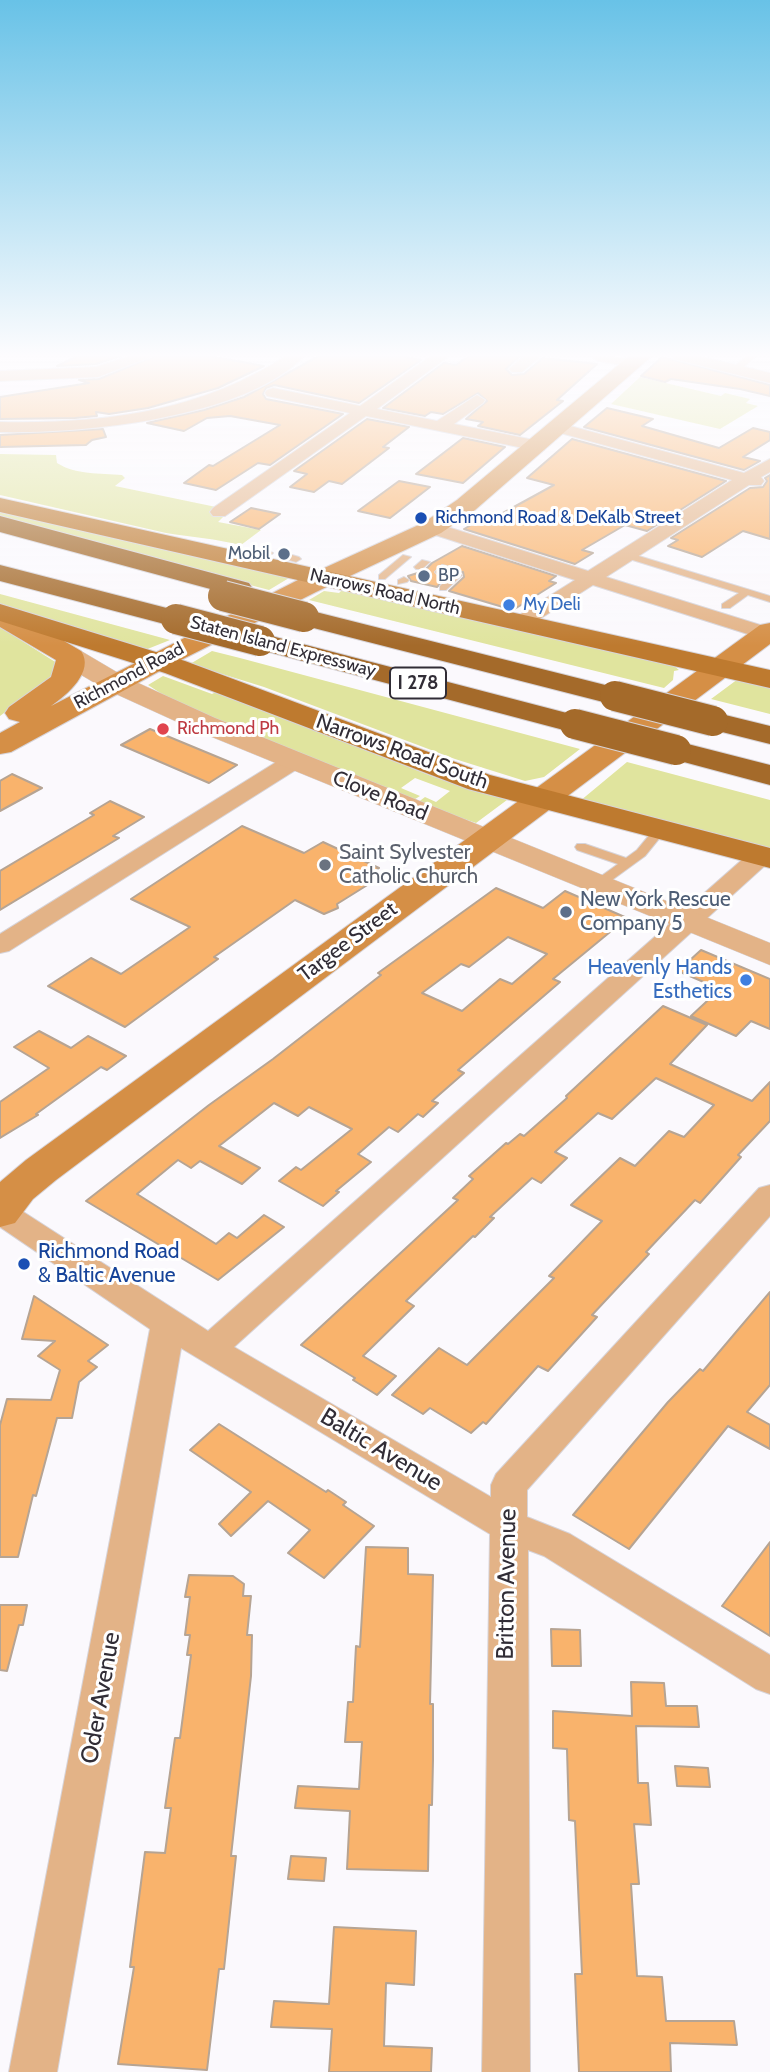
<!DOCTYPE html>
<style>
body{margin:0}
canvas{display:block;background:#fbf9fd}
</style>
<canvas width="770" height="2072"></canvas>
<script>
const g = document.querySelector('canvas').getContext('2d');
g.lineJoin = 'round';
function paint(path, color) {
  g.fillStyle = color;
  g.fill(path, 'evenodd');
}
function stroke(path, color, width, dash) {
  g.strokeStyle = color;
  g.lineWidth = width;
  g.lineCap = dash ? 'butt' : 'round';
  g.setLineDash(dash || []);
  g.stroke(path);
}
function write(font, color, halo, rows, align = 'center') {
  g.font = font + ' Cabin,sans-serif';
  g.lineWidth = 6;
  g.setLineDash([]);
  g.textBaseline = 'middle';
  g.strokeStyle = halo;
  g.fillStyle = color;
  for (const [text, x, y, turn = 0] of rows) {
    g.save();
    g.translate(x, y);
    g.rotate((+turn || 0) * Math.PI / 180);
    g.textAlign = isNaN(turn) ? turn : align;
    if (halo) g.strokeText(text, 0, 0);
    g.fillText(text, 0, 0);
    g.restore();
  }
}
paint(new Path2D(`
 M640,377L721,396L725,393L750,399L746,403L758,406L720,429L611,404Z
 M0,454L56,455L57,463C76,475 100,473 122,475L125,478L115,486L216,507L209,512L224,516L218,522L261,530L241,545C216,539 192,537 166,533L0,495Z
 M0,512L289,578L269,590L0,519Z
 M342,590L673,665L679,670L674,671L673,680L664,688L309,600L324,591L339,593Z
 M0,594L170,640L145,650L0,606Z
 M0,627L60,665L57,673L0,716Z
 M212,651L240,658L580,749L544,777L525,781L455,759L264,687L190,664Z
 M163,676L212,694L216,692L434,777L507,800L476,823L417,803L425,797L436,802L450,791L415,778L401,788L420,796L412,801L174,702L148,685Z
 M738,679L770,686V714L711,699Z
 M627,762L770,800V851L580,801Z`), '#e0e49e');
const building = new Path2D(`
 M78,356H120L96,364L57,366Z
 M155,356H209L264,366L218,388L148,408L109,414L96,412L97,416L75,418L0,419V397L89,383L79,380L99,379Z
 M319,356H401L421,360L359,403L274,385L266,388L263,394L266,399L343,414L270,465L258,463L216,490L184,483L209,465L213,466L280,425L230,416L207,418L184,431L147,423L204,410L244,397Z
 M469,356H520L506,369L512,375L524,374L543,358L597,364L557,400L563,401L520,435L478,426L483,422L466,419L487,401L478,393L443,414L431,412L425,416L383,408L444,363L456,365Z
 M662,357L770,385V396L740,389L671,379L665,382L641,376Z
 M607,408L653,419L642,426L719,448L753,428L770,432V440L743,457L760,461L744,470L584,427Z
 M367,419L409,427L383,447L389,448L342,484L329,481L314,492L290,487L307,474L294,471Z
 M103,429L106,437L92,440L86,445L0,447V435Z
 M463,438L505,447L463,483L416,474Z
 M572,439L726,481L647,531L625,525L582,550L593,553L575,564L464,529L494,512L501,514L554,485L527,478Z
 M770,475V539L743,531L702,557L668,546L678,540L671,538L750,488L763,487L767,481L765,478Z
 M399,481L430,487L390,518L358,511Z
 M251,508L280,514L259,529L230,522Z
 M462,546L556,576L549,581L556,583L513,610L449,591L464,577L463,572L452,571L437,587L411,581L408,576L424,571L432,563Z
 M150,729L237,765L209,783L121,745Z
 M12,774L42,788L0,811V781Z
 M110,801L144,817L113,836L119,838L0,910V871L94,815L90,813Z
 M242,826L304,853L323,842L379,868L370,874L377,879L337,904L338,908L324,914L295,900L214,957L218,959L125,1027L48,986L91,958L121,974L190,927L131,899Z
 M496,888L543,908L565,891L627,918L553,979L560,982L458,1070L464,1073L432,1101L438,1103L423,1117L418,1114L398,1132L389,1127L358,1154L371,1162L336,1191L339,1192L323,1206L279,1181L296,1167L301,1170L352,1129L309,1107L298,1116L274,1103L219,1146L260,1168L242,1184L200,1161L191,1168L178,1160L137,1194L216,1244L229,1233L237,1238L264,1215L284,1227L218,1280L86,1201L209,1105L273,1059L381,975L378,973ZM508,937L547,954L512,984L500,979L462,1011L422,993L461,964L469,967Z
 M701,950L770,979V1029L751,1021L736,1036L691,1016L720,989L678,971Z
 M663,1006L707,1025L670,1064L752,1101L770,1082V1121L738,1155L741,1157L700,1203L695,1200L646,1252L649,1254L592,1315L597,1317L548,1371L538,1366L486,1424L483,1422L471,1433L430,1408L423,1414L392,1395L439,1348L467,1365L554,1278L549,1276L602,1221L571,1205L620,1158L635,1166L669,1131L684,1137L714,1105L656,1078L612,1119L598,1113L555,1152L567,1158L541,1183L532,1178L490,1217L494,1218L475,1237L473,1236L406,1301L414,1306L363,1356L396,1376L377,1395L353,1380L355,1378L301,1345L458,1200L453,1198L473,1179L469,1176L506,1143L508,1144L520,1134L524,1136L567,1098L566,1096Z
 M39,1031L71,1048L88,1036L126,1056L107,1070L101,1067L36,1114L38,1115L0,1138V1102L49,1068L14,1047Z
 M770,1292V1385L747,1412L770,1425V1449L728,1426L629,1549L573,1515L668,1402L700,1369L703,1371Z
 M34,1296L108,1345L88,1361L97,1367L79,1382L72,1418H57L36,1496L33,1495L18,1557H0V1425L7,1399L51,1400L60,1370L38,1356L55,1341L22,1339Z
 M219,1424L326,1492L328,1490L346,1502L343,1505L374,1526L324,1578L288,1553L310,1530L268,1501L231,1536L219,1524L251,1492L190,1450Z
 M770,1542V1636L722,1606Z
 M366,1547L408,1548V1574L433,1575L430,1704H433V1760L432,1805H429L428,1871L347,1869L350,1811L295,1808L298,1786L359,1789L362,1742H345L348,1702H353L356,1646L360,1647Z
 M189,1575L233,1576L244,1584L243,1596H251L247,1635H252L251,1676L231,1856H236L224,1969H219L207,2070L118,2064L134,1967H130L145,1852L165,1853L171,1808H165L175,1738H180L191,1655H187L190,1635H185L190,1597H185Z
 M0,1605H27L23,1625H19L7,1671L0,1670Z
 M551,1629L580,1630L581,1666H552Z
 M631,1682L664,1683L666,1706H697L699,1727L636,1726L638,1783H648L651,1825L634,1824L639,1884H631L637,1976L662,1977L666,2021H734L737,2045L670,2043L671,2072H579L575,1974H582L575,1821L569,1820L567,1749L553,1748V1711L632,1716Z
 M675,1766L708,1768L710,1787L677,1786Z
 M291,1856L326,1858L324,1881L288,1879Z
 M334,1927L416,1931L414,1985L386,1983L384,2046L432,2048L431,2072H329L332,2029L271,2027L274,2001L329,2004Z`);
paint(building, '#f9b36c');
stroke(building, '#b6a493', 2);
const service = new Path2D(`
 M747,356H756L738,372H732V368Z
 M256,550H268L273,553C269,557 258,556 254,552Z
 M623,553H629L770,596V602L748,595L730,608H722V604L739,593L623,557Z
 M292,555L299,557L301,559L296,562L289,560V556Z
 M403,555L411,557L385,579H379V575Z
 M422,560L430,562L422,569H416L414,567Z
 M442,565L450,567L443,574H437L435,572Z
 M454,573L462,575L446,590H440V586Z
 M404,577L409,580L407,582L398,584V580Z
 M660,826L666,830L645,856L601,888H593L591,885L593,882L618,864L577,850L575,847L577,844H585L626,858L637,850L656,827Z`);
const minor = new Path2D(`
 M130,356H153L98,377L0,381V371L96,367Z
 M286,356H304C246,418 81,434 0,432V422C101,424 200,412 286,356Z
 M431,356H449L377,409L437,421L477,395L485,400L483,403L454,424L544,442L546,446L544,450L538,451L366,416L225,516H213L210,512L213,508L350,413L267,396L265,393L267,390L273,388L360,406Z
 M524,356H541L522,372H512L509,369Z
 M591,356L640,359L643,362L635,367L598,361Z
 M672,356H699L770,373V383L674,359Z
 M559,423L744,473L770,459V472L761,477L764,481L761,485H749L606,577L770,628V641L593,585L527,627H513L510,623L513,619L575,580L426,532L423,528L426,524H438L588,571L732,480L553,431L551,428Z
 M294,754L302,756L305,761L302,766L9,951L0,953V934L286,756Z
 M761,849L770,851V861L234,1347L491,1497V1485L496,1474L759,1188L770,1185V1216L527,1490V1517L570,1534L770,1655V1694L756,1689L544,1556L528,1550L530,2072H482L490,1534L181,1348L57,2072H9L150,1329L0,1227V1201L11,1204L208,1331L752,851Z`);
const tertiary = new Path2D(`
 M71,649L81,651L125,677L215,718L770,943V965L195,730L105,689L61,663L57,657L61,651Z`);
const secondary = new Path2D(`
 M629,356H652L475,510L441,533L316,592L167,667L11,752L0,754V733L20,722L9,719L5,713L9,707L51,677L56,660L0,627V607L10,609L81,651C95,671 67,695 51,706L298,580L423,523L457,500Z
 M770,623V644L56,1180L33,1199L15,1223L0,1227V1182L26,1160L760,625Z`);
const primary = new Path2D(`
 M0,498L770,670V688L0,512Z
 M0,604L185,661L490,775L770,848V868L468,789L165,673L0,621Z`);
const motorway = new Path2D(`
 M0,516L249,583L253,589L249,595L240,597L0,532Z
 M0,565L186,613L190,619L186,625L176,627L0,581Z
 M304,609L625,690L630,696L625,702L615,705L294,623L290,617L294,611Z
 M260,633L586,718L590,724L586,730L575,733L250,647L246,641L250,635Z
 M713,712L770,726V744L702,727L698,721L702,715Z
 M676,741L770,765V785L665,757L660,750L665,743Z`);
stroke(service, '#d7d4d9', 2);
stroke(minor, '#d7d4d9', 2);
stroke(tertiary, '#d7d4d9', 1);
stroke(secondary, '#d7d4d9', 2);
stroke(primary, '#d7d4d9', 2);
stroke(motorway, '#d7d4d9', 2);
paint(service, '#e3b387');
paint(minor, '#e3b387');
paint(tertiary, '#e3b387');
paint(secondary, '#d58f46');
paint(primary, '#be7a2f');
paint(motorway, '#a46a2a');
const motorwayBridge = new Path2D(`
 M223,596L304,617
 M176,619L260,641
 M615,696L713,721
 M575,724L676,750`);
stroke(motorwayBridge, '#d7d4d9', 32, []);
stroke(motorwayBridge, '#a46a2a', 30);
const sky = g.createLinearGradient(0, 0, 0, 646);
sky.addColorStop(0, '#68c2e7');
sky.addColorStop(0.55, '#fdfcfe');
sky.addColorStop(1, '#fdfcfe00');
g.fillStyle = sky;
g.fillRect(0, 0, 770, 646);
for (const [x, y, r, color] of [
 [421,518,7,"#1a4fb4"],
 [284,554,7,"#5c6f8a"],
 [424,576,7,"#5c6f8a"],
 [509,605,7,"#3f7fe0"],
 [163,729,7,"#e0444e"],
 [325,865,7,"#6b7280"],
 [566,912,7,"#5c6f8a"],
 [746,980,7,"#3f7fe0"],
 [24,1264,7,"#1a4fb4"]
]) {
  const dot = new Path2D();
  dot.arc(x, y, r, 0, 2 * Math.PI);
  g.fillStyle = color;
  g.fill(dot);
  stroke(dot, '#fff', 2.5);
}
write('18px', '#164399', '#fff', [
 ["Richmond Road & DeKalb Street",435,518]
], 'left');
write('18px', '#4e5e75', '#fff', [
 ["Mobil",270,554],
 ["BP",438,576,"left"]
], 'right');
write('18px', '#312d36', '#fff', [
 ["Narrows Road North",385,592,13],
 ["Staten Island Expressway",283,647,15],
 ["Richmond Road",129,676,-28]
]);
write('18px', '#366cbe', '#fff', [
 ["My Deli",523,605]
], 'left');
write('18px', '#be3a42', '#fff', [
 ["Richmond Ph",177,729]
], 'left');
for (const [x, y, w] of [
 [418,683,56]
]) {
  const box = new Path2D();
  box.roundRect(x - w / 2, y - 15.5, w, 31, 5);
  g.fillStyle = '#fff';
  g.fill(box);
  stroke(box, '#312d36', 2);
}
write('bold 19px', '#312d36', null, [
 ["I 278",418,683]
]);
write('21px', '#312d36', '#fff', [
 ["Narrows Road South",402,752,20],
 ["Clove Road",380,796,22],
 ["Targee Street",348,942,-37]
]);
write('21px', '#5b616d', '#fff', [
 ["Saint Sylvester",339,853],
 ["Catholic Church",339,877]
], 'left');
write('21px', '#4e5e75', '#fff', [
 ["New York Rescue",580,900],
 ["Company 5",580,924]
], 'left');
write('21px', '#366cbe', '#fff', [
 ["Heavenly Hands",732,968],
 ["Esthetics",732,992]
], 'right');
write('21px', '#164399', '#fff', [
 ["Richmond Road",38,1252],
 ["& Baltic Avenue",38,1276]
], 'left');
write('24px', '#312d36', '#fff', [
 ["Baltic Avenue",381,1450,31],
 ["Britton Avenue",507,1584,-89],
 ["Oder Avenue",101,1698,-80]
]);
</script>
